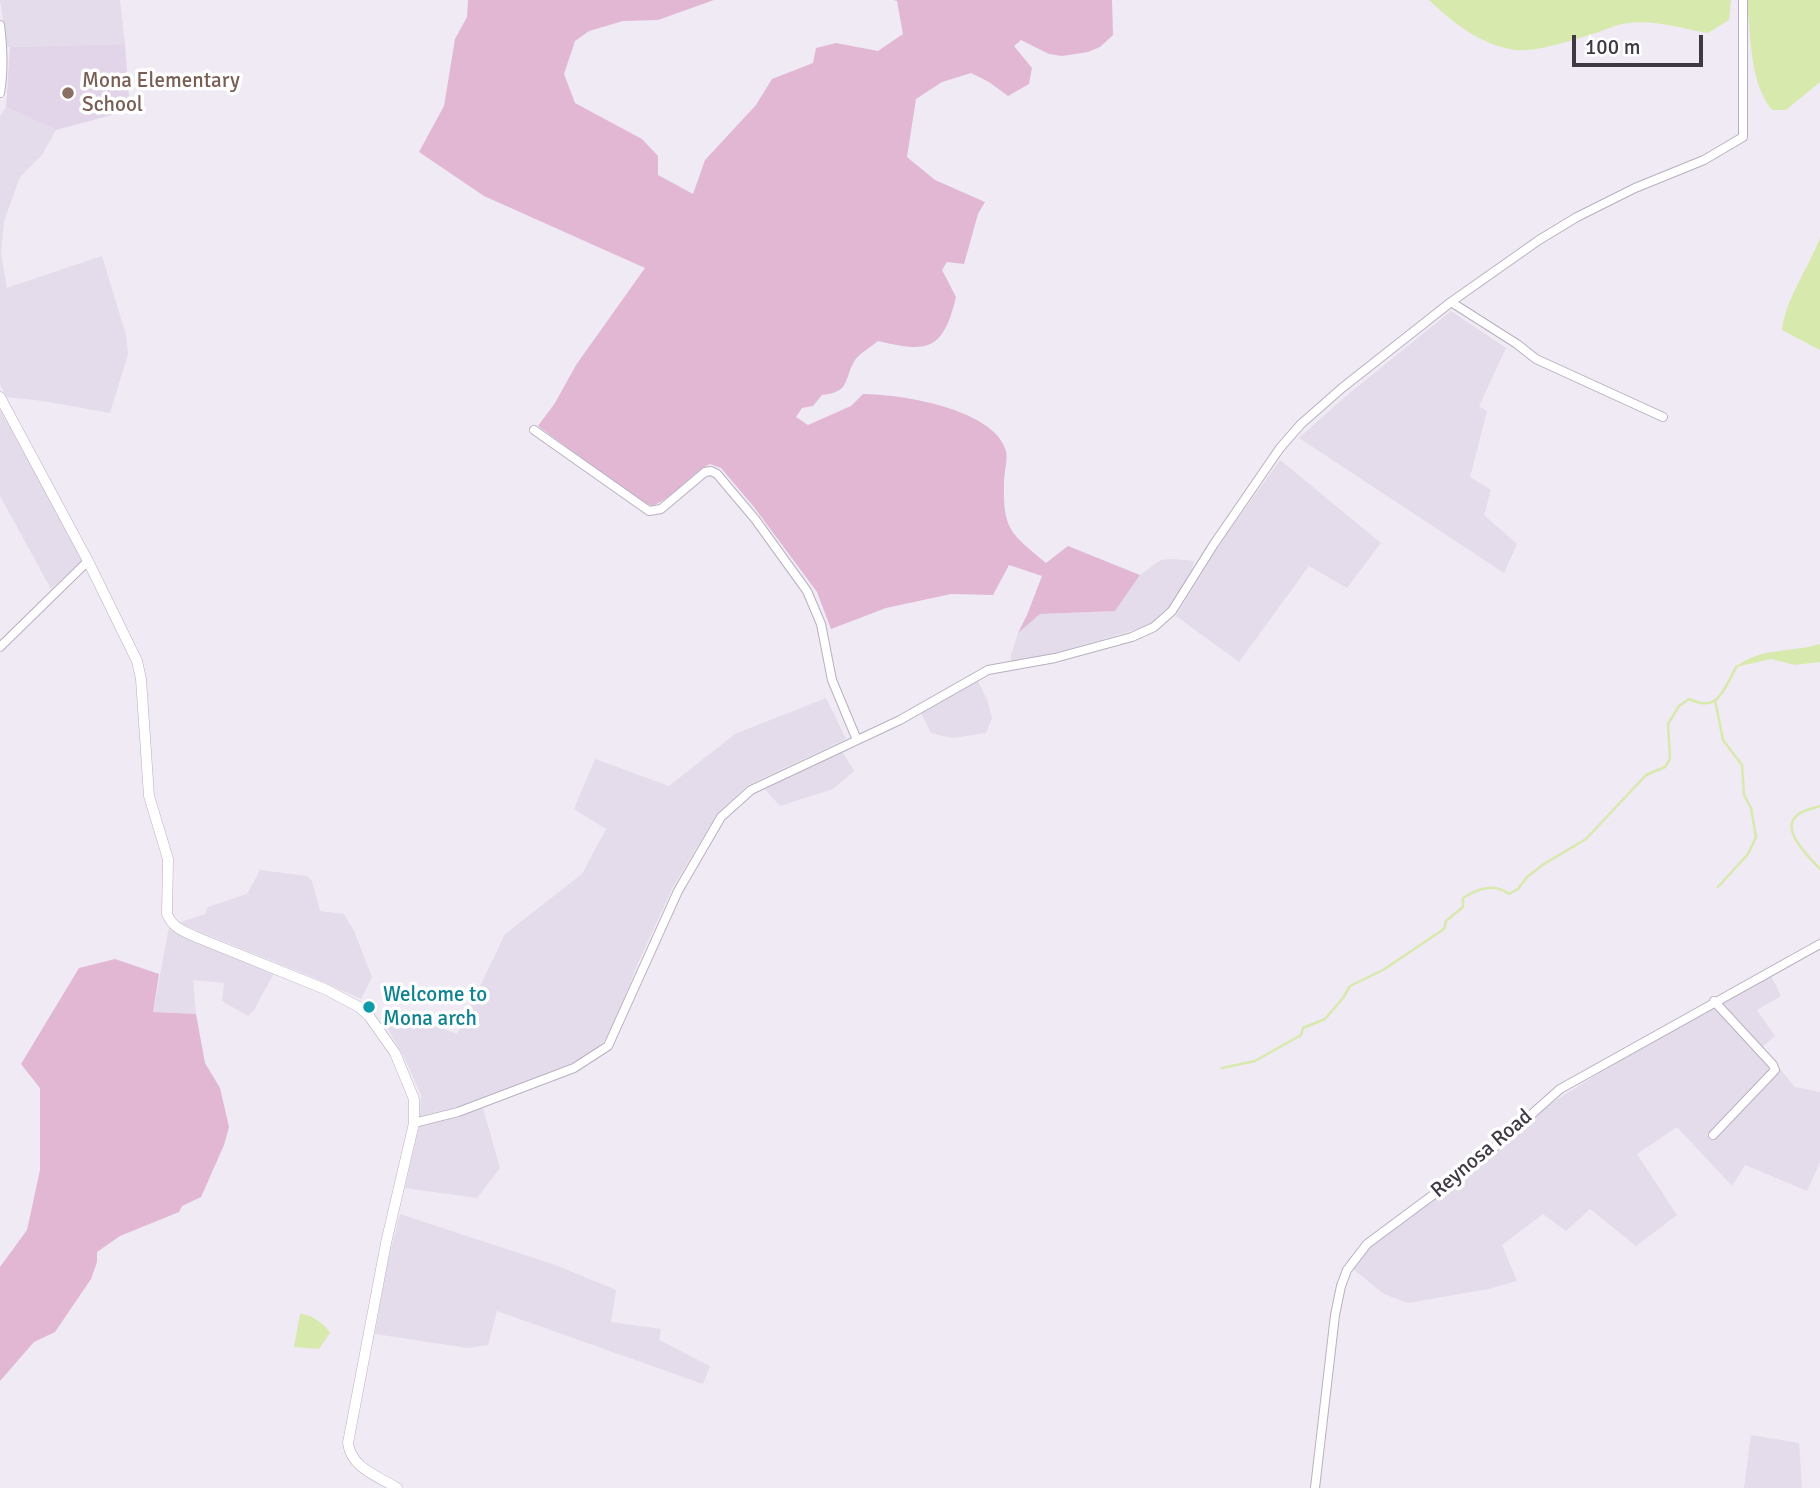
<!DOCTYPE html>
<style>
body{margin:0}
#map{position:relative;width:1820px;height:1488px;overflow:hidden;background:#efeaf3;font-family:Signika,sans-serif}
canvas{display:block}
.scale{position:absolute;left:1572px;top:35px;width:131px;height:32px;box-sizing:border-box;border:4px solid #3f3946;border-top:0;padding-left:9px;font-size:21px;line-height:24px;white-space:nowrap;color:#3f3946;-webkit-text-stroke:5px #fff;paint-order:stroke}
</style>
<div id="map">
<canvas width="1820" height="1488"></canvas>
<div class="scale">100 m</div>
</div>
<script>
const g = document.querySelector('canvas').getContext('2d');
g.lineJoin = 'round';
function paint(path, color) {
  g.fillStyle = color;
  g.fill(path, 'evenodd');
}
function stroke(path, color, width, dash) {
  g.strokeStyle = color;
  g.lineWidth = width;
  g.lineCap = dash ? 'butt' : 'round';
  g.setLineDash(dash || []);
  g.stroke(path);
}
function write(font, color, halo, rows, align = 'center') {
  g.font = font + ' Signika,sans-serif';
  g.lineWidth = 7;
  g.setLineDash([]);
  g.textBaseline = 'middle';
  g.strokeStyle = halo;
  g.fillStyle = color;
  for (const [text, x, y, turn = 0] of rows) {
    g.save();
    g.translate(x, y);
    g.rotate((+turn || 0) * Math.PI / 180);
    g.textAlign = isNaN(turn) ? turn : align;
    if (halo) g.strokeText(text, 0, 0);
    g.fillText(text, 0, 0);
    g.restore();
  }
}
paint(new Path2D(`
 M0,0H120L125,44L7,47Z
 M6,107L56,130L42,155L20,177L4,221L1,254L7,288L102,256L126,335L128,354L110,413L43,401L6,397L0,384V116Z
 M1451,311L1506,348L1479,406L1487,411L1470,477L1491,490L1484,515L1517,544L1504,573L1299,438L1346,396Z
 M0,410L83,560L51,589L0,496Z
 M1280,460L1381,543L1347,588L1309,566L1239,662L1176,616L1224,538Z
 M1172,559L1194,561L1191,574L1167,613L1155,624L1027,661L1011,662V655L1018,633L1039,614L1115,611L1140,575L1161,560Z
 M977,680L987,699L992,718L986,733L952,738L931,733L921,713Z
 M826,698L846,739L748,785L717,814L673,887L637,965L612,1031L602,1043L593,1052L573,1063L465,1105L420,1116L421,1095L406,1061L386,1025L400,1013L457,1034L505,934L582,874L606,829L574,809L595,759L669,786L735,734Z
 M842,751L854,771L833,789L780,806L764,788Z
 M260,870L307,876L312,881L320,911L344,914L354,931L372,977L361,999L317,979L178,923L205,914L208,907L247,894Z
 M169,927L185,938L204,946L225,953L274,973L254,1010L248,1016L222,1001L224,983L193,980L196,1014L153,1012Z
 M1771,976L1781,996L1757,1010L1775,1036L1762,1047L1795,1087L1820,1092V1162L1807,1191L1745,1165L1732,1186L1677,1127L1637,1154L1677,1215L1636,1246L1590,1209L1566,1231L1543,1214L1502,1245L1517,1281L1488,1289L1408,1303L1384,1294L1353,1269L1368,1248L1489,1159L1545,1107L1657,1037Z
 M483,1108L500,1168L477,1198L405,1188L419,1126Z
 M400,1214L558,1266L616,1290L611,1322L661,1329L659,1340L710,1366L703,1384L497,1311L488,1345L468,1348L375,1334L386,1269Z
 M1751,1435L1799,1443L1802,1488H1744Z`), '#e4dcea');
paint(new Path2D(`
 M125,44L130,110L56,130L6,107L10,47Z`), '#e2d5ea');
paint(new Path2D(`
 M468,0H714L658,20L623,21L589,31L575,41L564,74L575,103L642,139L658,156V175L693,194L705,160L756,105L772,79L813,63L816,48L836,43L878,51L903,34L897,1L893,0H1112L1113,35L1100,47L1088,52L1062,56L1049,54L1021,40L1014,46L1032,68L1029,84L1008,96L989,82L971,73L942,82L916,99L907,157L935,180L985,202L978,214L964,264L947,262L942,270L956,297C943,351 928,353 878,341C871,347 860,353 855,360C843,380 851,392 822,395L813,406L802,408L796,417L808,425L851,406L863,394C900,394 995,409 1006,451C1008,460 1004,473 1004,483C1003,531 1011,533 1046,563L1068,546L1140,575L1115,611L1040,614L1018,633L1027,615L1042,576L1009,565L993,595L951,594L886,608L831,629L817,592L754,507L721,468L710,464C688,475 675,497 652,506L637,499L538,426L555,403L576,365L645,268L484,196L419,152L444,106L455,39L467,17Z
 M115,959L159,974L153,1012L196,1014L205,1063L220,1088L229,1127L224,1145L201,1197L182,1206L179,1212L120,1236L97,1252V1262L91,1279L55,1332L34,1342L0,1381V1267L27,1230L40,1170V1088L21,1064L79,968Z`), '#e2b7d4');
paint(new Path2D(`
 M1429,0H1731L1729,20L1708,33C1680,28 1650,18 1622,24C1613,26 1605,30 1596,33C1575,39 1551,48 1528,50C1491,53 1454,24 1429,0Z
 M1747,0H1820V82L1786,110H1772C1749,81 1751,36 1747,0Z
 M1820,238V350L1782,330C1786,298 1808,269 1820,238Z
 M1820,644V662L1795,665L1771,659L1736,667C1760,647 1791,653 1820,644Z
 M300,1314C311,1314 325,1324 330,1333L319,1349L294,1347Z`), '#d8e9ad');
stroke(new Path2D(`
 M1715,700L1723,740L1742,765L1744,795L1751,808L1756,837L1748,854L1718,887
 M1820,806C1814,808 1804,810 1799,814C1777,828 1810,858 1820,869
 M1222,1068L1255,1061L1301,1035L1303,1028L1325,1019L1343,998L1350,986L1383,970L1444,929L1446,921L1463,907V898C1477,889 1494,882 1509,894L1518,889L1527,877L1544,864L1586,839L1646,775L1665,767L1670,759L1668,724L1679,706L1689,699C1720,714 1724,687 1737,666`), '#d8e9ad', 2.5);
const minor = new Path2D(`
 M0,25C3,49 4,70 0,93
 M1451,302L1517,344L1536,359L1663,417
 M534,430L649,511L661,509L705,472L711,471L717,474L755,519L807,591L821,624L832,680L857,740
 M0,647L88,561
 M414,1123L458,1112L574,1068L608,1046L678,891L721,817L751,790L900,720L988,670L1055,658L1132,637L1154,627L1172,611L1214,544L1280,448L1301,424L1342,388L1451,302L1539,240L1577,217L1635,188L1704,160L1743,137V0
 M1713,1135L1775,1070L1773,1065L1714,1001
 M1315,1488L1335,1315L1341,1286L1347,1270L1367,1244L1480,1160L1560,1089L1820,944`);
const tertiary = new Path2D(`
 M0,397L88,561L137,661L141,679L149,796L168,859L167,914C173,929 187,933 201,939L325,989L359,1007L369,1016L395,1053L414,1099V1123L386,1243L348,1443C351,1468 378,1476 397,1488`);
stroke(minor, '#b8b0c0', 10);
stroke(tertiary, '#b8b0c0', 11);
stroke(minor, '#fff', 8);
stroke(tertiary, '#fff', 10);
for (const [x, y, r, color] of [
 [68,93,7,"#8d6e63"],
 [369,1007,7,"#0f9aa8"]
]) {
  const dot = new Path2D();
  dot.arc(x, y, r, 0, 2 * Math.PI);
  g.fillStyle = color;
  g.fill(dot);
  stroke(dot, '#fff', 2.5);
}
write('21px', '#785e54', '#fff', [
 ["Mona Elementary",82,81],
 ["School",82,105]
], 'left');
write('21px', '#0d838f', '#fff', [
 ["Welcome to",383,995],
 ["Mona arch",383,1019]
], 'left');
write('21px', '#3f3946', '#fff', [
 ["Reynosa Road",1482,1154,-40]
]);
</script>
